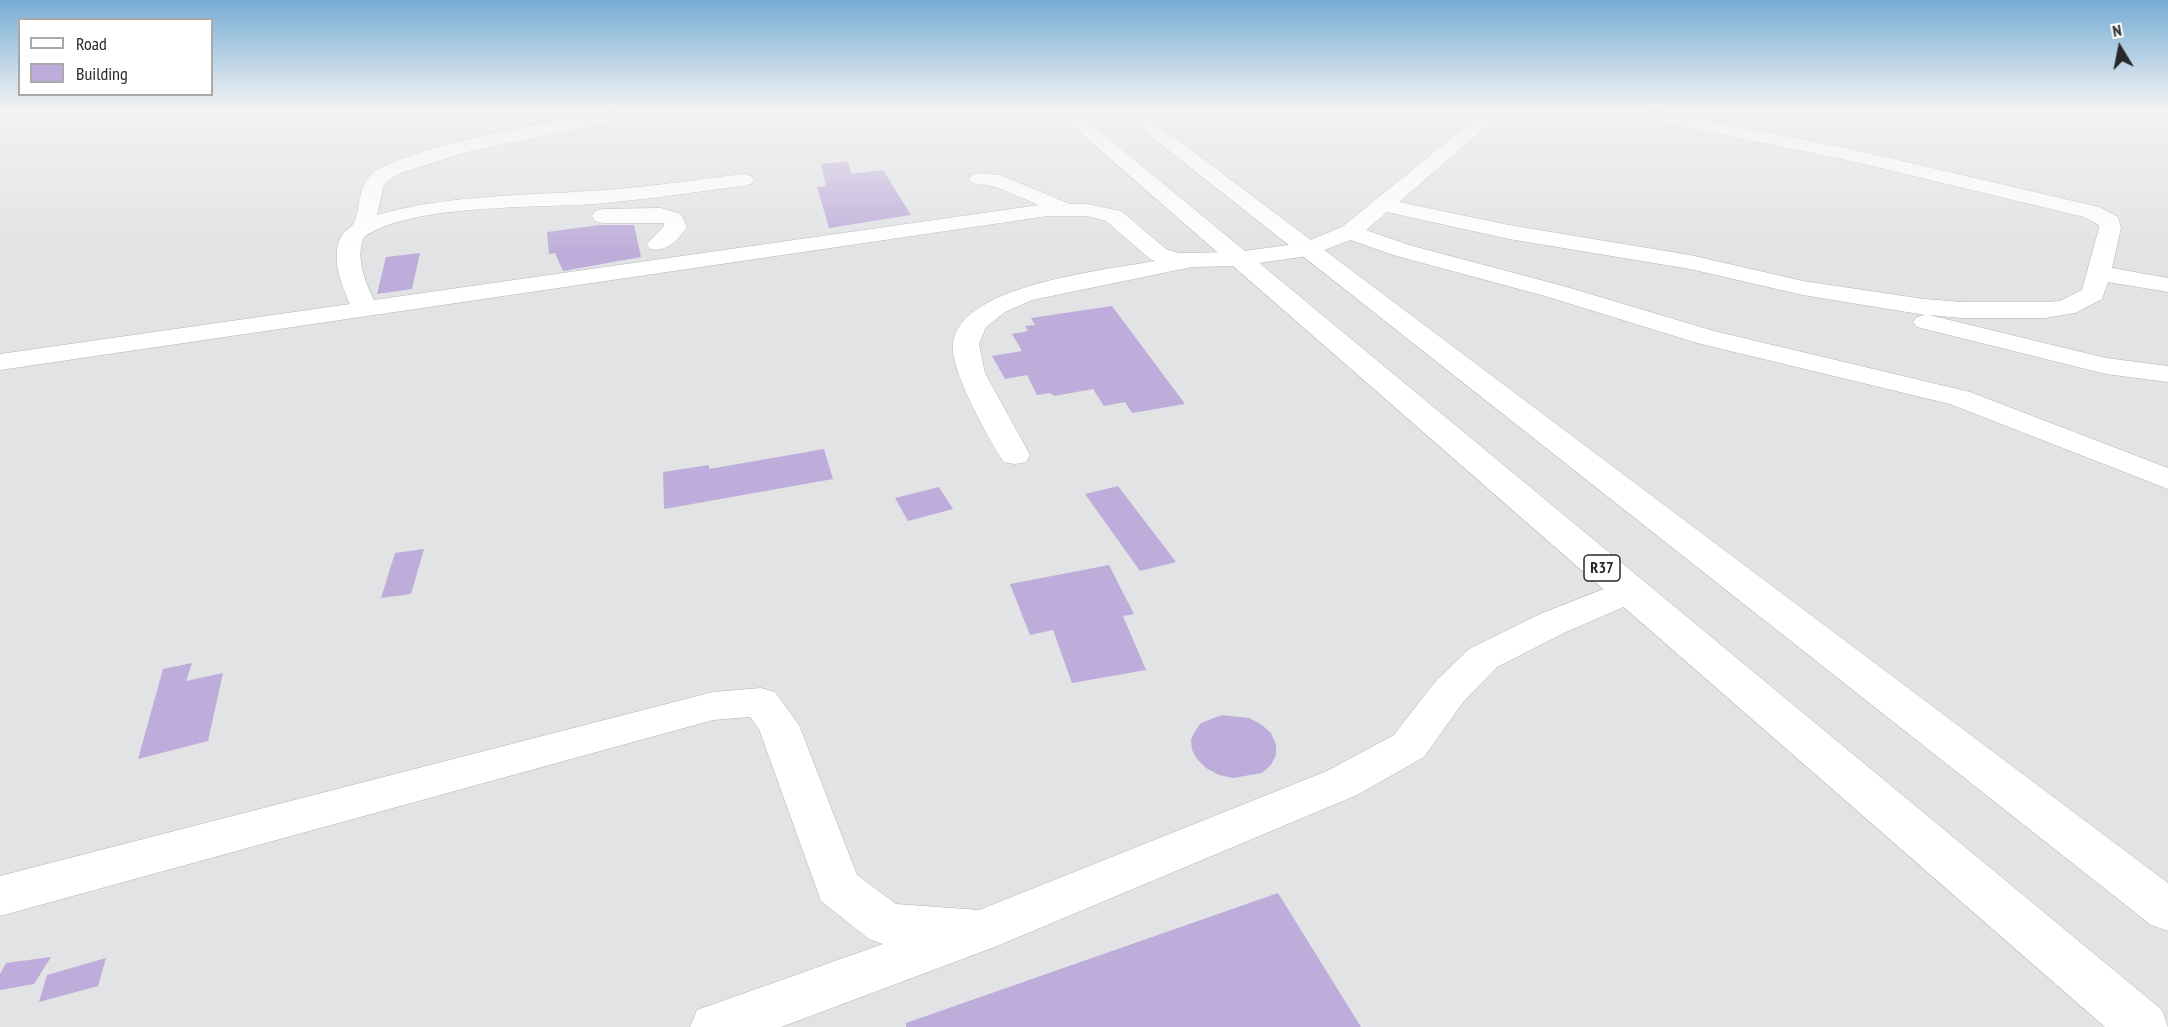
<!DOCTYPE html>
<style>
body{margin:0}
#map{position:relative;width:2168px;height:1027px;overflow:hidden;background:#e1e3e5;font-family:"PT Sans Narrow",sans-serif}
canvas{display:block}
.legend{position:absolute;left:18px;top:18px;width:195px;height:78px;box-sizing:border-box;background:#fff;border:2px solid #a9a9a9;margin:0;padding:8px 10px;list-style:none;font-size:18px;color:#272829}
.legend li{display:flex;align-items:center;gap:12px;height:30px}
.legend b{width:30px;border:2px solid #a9a9a9}
.north{position:absolute;left:2090px;top:18px;width:60px;height:60px;-webkit-text-stroke:4px #fff;paint-order:stroke;rotate:350deg;font-size:16px;font-weight:700;line-height:24px;text-align:center;color:#272829}
.north::after{content:'';display:block;margin:auto;width:21px;height:27px;background:#272829;clip-path:polygon(50% 0,100% 100%,50% 72%,0 100%)}
</style>
<div id="map">
<canvas width="2168" height="1027"></canvas>
<ul class="legend">
<li><b style="height:8px;background:#fff"></b>Road</li>
<li><b style="height:16px;background:#beadda"></b>Building</li>
</ul>
<div class="north">N</div>
</div>
<script>
const g = document.querySelector('canvas').getContext('2d');
g.lineJoin = 'round';
function paint(path, color) {
  g.fillStyle = color;
  g.fill(path, 'evenodd');
}
function stroke(path, color, width, dash) {
  g.strokeStyle = color;
  g.lineWidth = width;
  g.lineCap = dash ? 'butt' : 'round';
  g.setLineDash(dash || []);
  g.stroke(path);
}
function write(font, color, halo, rows, align = 'center') {
  g.font = font + ' "PT Sans Narrow",sans-serif';
  g.lineWidth = 4.5;
  g.setLineDash([]);
  g.textBaseline = 'middle';
  g.strokeStyle = halo;
  g.fillStyle = color;
  for (const [text, x, y, turn = 0] of rows) {
    g.save();
    g.translate(x, y);
    g.rotate((+turn || 0) * Math.PI / 180);
    g.textAlign = isNaN(turn) ? turn : align;
    if (halo) g.strokeText(text, 0, 0);
    g.fillText(text, 0, 0);
    g.restore();
  }
}
paint(new Path2D(`
 M848,161L851,174L883,170L911,215L829,228L817,187L826,186L821,164Z
 M600,225H634L641,257L563,271L555,253L549,254L547,232Z
 M420,253L412,289L377,294L386,257Z
 M1112,306L1185,404L1132,413L1125,402L1104,406L1093,389L1054,396L1050,393L1037,395L1027,375L1005,379L992,356L1022,351L1012,334L1028,331L1025,326L1035,325L1031,318Z
 M824,449L833,479L664,509L663,472L709,465V469Z
 M1118,486L1176,562L1140,571L1085,494Z
 M939,487L953,509L908,521L895,498Z
 M424,549L411,594L381,598L395,553Z
 M1109,565L1134,614L1123,616L1146,670L1072,683L1053,630L1030,635L1010,584Z
 M192,663L186,681L223,673L208,741L138,759L163,669Z
 M1222,715L1249,718L1262,725L1271,733L1276,744V755L1271,765L1262,773L1233,778L1219,775L1206,768L1197,759L1192,750L1191,740L1195,731L1201,723Z
 M1278,893L1361,1027H906V1023Z
 M51,957L34,984L0,990V974L6,963Z
 M106,958L98,986L39,1002L47,975Z`), '#beadda');
const minor = new Path2D(`
 M629,108H665L662,112L656,113L467,152L400,173L384,184L377,215C446,195 518,196 590,191C641,188 693,180 744,174L751,176L754,180L751,184L744,186C694,192 644,200 594,204C536,208 410,204 364,237C355,257 365,282 374,300L1039,205L996,187L972,183L969,179L972,175L979,173L1000,175L1070,204H1087L1121,211L1166,249L1179,253L1237,252L1303,243L1342,227L1488,108H1508L1399,202L1509,225L1690,255L1803,281L1924,299L1962,302H2045L2060,301L2082,290L2099,228V225L2084,217L1851,161L1617,113L1611,112L1608,108H1643L1851,149L2099,207L2118,217L2121,228L2112,268L2168,278V292L2108,282L2102,299L2075,313L2045,318H1962L1929,315L2106,358L2168,366V382L2106,374L1917,327L1913,322L1917,317L1925,315L1803,295L1690,269L1509,239L1387,212L1366,230L1409,245L1563,286L1714,331L1970,392L2168,468V489L1950,404L1697,343L1545,296L1393,255L1351,240L1308,256L1237,266L1192,267L1032,300L1005,312L986,327L979,344L985,373L1030,455L1026,462L1015,464L1004,462C989,440 950,370 953,344C959,284 1108,270 1155,261L1150,259L1106,221L1087,216H1048L0,370V354L350,304C342,286 330,256 341,237C344,231 350,229 353,224C360,215 357,191 369,177C393,147 583,116 629,108Z
 M661,208L681,214L687,227C678,240 666,253 650,249L647,244L664,226V223H603L595,221L592,216L595,211L603,209Z
 M1629,579L1642,583L1647,591L1642,599L1566,632L1497,667L1463,702L1424,757L1357,795L997,946L781,1027H690L697,1010L883,944L869,939L821,901L759,729L750,717L713,720L0,916V876L713,692L761,688L775,692L799,725L857,875L896,904L979,910L1327,771L1394,735L1435,682L1469,649L1540,614Z`);
const major = new Path2D(`
 M1052,108H1072L2162,1010L2168,1027H2105Z
 M1115,108H1135L2168,883V931L2151,925Z`);
stroke(minor, '#b2b4b6', 1);
stroke(major, '#b2b4b6', 1);
paint(minor, '#fff');
paint(major, '#fff');
const sky = g.createLinearGradient(0, 0, 0, 252);
sky.addColorStop(0, '#77add5');
sky.addColorStop(0.43, '#f2f2f3');
sky.addColorStop(1, '#f2f2f300');
g.fillStyle = sky;
g.fillRect(0, 0, 2168, 252);
for (const [x, y, w] of [
 [1602,568,36]
]) {
  const box = new Path2D();
  box.roundRect(x - w / 2, y - 13, w, 26, 4.5);
  g.fillStyle = '#fff';
  g.fill(box);
  stroke(box, '#272829', 1.5);
}
write('bold 16px', '#272829', null, [
 ["R37",1602,568]
]);
</script>
